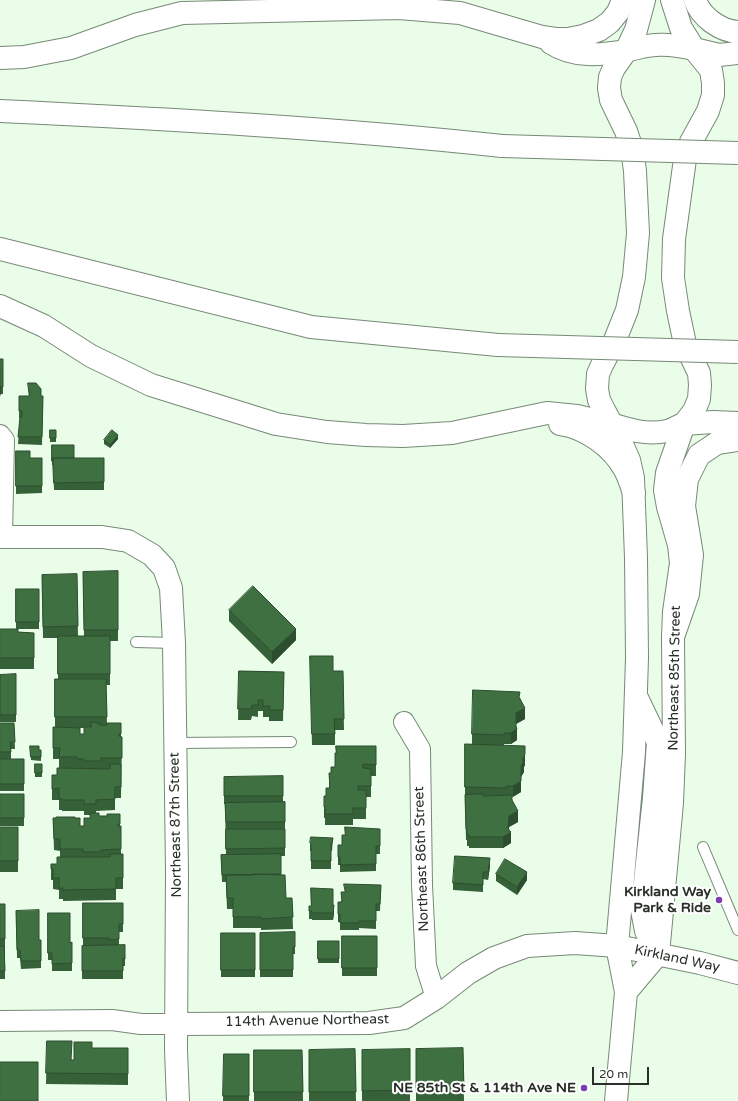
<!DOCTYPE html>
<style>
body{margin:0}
#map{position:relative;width:738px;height:1101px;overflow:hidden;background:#e9fde9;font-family:"Varela Round",sans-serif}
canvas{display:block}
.scale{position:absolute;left:592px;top:1067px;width:57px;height:18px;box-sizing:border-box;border:2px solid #293029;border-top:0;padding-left:5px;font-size:12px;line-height:14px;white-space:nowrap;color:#293029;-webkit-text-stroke:3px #fff;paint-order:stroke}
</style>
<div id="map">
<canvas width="738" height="1101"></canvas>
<div class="scale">20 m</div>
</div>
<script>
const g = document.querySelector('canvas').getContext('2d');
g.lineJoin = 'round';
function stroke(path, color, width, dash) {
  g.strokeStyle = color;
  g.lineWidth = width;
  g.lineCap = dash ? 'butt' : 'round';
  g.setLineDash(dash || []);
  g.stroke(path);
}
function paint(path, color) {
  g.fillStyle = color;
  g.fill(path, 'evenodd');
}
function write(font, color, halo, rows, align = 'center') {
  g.font = font + ' "Varela Round",sans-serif';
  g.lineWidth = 4;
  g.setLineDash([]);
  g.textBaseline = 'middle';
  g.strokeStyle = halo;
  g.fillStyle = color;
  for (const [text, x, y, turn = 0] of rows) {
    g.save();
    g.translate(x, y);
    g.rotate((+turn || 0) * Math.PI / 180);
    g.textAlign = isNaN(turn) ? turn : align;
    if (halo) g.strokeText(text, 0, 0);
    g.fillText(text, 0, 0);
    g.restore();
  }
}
const service = new Path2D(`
 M136,642L174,643
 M175,743L291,742
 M703,847L738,930`);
const minor = new Path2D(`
 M0,435L4,440L2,537
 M404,722L420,749L422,885L426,966L436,998
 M0,1021L112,1020L141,1024H176`);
const tertiary = new Path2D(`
 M0,537H102L128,541L152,555L164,568L171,588L174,643L177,872L176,1050L178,1101
 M176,1024L369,1023L404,1018L436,998L468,973L494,958L527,946L575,943L617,946`);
const secondary = new Path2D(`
 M617,946L700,963L738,973`);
const primary = new Path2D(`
 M626,51C653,43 667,43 694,49
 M611,424C629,430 647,435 667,431C672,430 678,426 684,424
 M637,698L658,742L654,798L642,910L646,931L657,953
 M626,992L658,954L672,803L674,754L673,637L674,612L681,563L679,545L668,507L665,490L667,473L684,424L694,411L699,399L700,385L699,373L685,344L678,311L673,278L674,239L685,159L691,142L708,111L713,95V83L711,70L694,49L681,28L672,0
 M616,1101L626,992L617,946L634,752L637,658L636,558L633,478L629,460L621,442L604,410L599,400L597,389L598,374L602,365L615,340L627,310L634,277L638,233L635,171L632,149L626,131L611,100L609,88L610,77L614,68L626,51L636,30L644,0`);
const motorway = new Path2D(`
 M695,0C701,17 720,31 738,32
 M551,43C574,58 601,55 626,51
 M694,49L719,55L738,53
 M0,58L24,57L71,48L135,25L182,13L399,8L460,13L542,37L556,39H568L583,36L599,30L610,22L618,12L623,0
 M0,111C167,119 335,128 502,146
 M0,249L311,327L498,345
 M0,306L44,326L91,356L151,385L276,424L327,432L366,435L403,436L452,433L547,413L577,416L611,424
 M560,424C585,427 613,447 625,470C629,477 631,485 634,493
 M684,424L713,422L738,423
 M673,637L688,594L692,555L684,506L687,479L699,455L717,443L738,440`);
stroke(service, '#778977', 12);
stroke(minor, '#778977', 22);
stroke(tertiary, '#778977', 24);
stroke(secondary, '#778977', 24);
stroke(primary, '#778977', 24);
stroke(motorway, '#778977', 24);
stroke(service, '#fff', 10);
stroke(minor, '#fff', 20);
stroke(tertiary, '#fff', 22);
stroke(secondary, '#fff', 22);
stroke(primary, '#fff', 22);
stroke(motorway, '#fff', 22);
const motorwayBridge = new Path2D(`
 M502,146L738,153
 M498,345L738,352`);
stroke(motorwayBridge, '#778977', 24, []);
stroke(motorwayBridge, '#fff', 22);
paint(new Path2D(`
 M0,359H3V394H0V402Z
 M19,396H43L42,445L18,444L20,418H19Z
 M50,430H56V442H50Z
 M118,439L110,448L104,444V440Z
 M52,445L74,458H104V490H54L53,465H52Z
 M16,451L30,458H42V493L16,494Z
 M118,571V641H110V685H106L107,725L121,723V737H122L121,798H115V810L96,811V813L99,816H107L120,814V826H121V854H123V889H116V900L63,901V899H59V890L53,889V880H51V864H57L60,857V851L54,850L53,818H75L80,826H84L90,818V815H84V811H62V810H59V800H52V775H57L59,768V759H53V727H55V679H58V638H43L42,575L77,574L78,636H84L83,572ZM80,728H84V734H80Z
 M16,589H39V629H18V632L34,633V669H0V629H16Z
 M229,610L296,640L272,664L229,621Z
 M310,656L333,671H343L344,730H335V745H312Z
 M239,671L284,672L283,721H269V717H263V711H258V717L252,716L251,720H238Z
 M16,674V722H0V675Z
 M520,698L525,719L516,724L517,740L511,744H504V745L525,765L524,767V772L521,777V792L512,797V801L518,822L509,827L511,843L503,848H469V846H467V840H466L465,799V744H472V734Z
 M0,723H14L15,749H11V759H24V791H0Z
 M30,746L39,750H41V761L31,760Z
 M376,746V776H371V797H366V819H353V825H325V818H324V796H326L329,788V773H331L335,767V753Z
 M35,764H42V777H35Z
 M283,776V802H285V856H281V875L286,898H292L293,929L261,930V928H233V909H227L226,882H222L221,855H226L225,804H224V777Z
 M0,794H24V826H0Z
 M0,827H18V872H0Z
 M380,829V854H376V871L340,872V865H338V845H342L345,835Z
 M333,838L332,851H331V869H311V851H310V843Z
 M490,866L488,880L483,879V892L453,890V883Z
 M496,874L527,880L517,895L496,881Z
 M381,885L380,911H376V929L359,928V930H340V922H338V902H341L344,892Z
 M83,903H123V932H119V945H125V966H123V979H82V946H83Z
 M0,904L5,939V979H0Z
 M333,905L334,913L333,920H312V919H309V911Z
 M16,911L39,940H41V968L21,969L20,958H17Z
 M48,913L70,943L72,942V971H52V960H48Z
 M295,932V954H293V977H260V933Z
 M221,933H255V977H221Z
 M342,936H377V976H342Z
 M318,941H339V963H318Z
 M47,1041L72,1060H74L92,1048H128V1085L46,1084Z
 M463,1048L464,1101H416V1049Z
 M355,1049L356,1101H309V1050Z
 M410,1049V1101H362V1050Z
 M254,1050H302L303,1101H254Z
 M224,1054H249V1101H223Z`), '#366038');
paint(new Path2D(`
 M118,435V439L110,448V445Z
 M296,629V640L272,664V652Z
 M525,708V719L516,724V729H517V740L511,744V733L516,713Z
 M525,754V765L524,767V772L521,777L522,760Z
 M521,781V792L513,797V786Z
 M518,811V822L509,827V833L511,832V843L503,848V837L509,816Z
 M490,858V866L488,880V872Z
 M527,872V880L517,895V887Z
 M334,905V913L333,920V913Z`), '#2c4e2e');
const building = new Path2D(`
 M0,359H3V387H0V395Z
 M28,383H36L41,389V396H43L42,437H18L20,417H22V411H19V396H29Z
 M50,430H56V438H50Z
 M112,430L118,435L110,445L104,440Z
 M52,445H74V458H53V461H52Z
 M16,451H30V458H42V486H16Z
 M53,458H104V482L54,483Z
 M118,571V630H84L83,572Z
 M77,574L78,626L43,627L42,575Z
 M253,586L296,629L272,652L229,610Z
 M16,589H39V622H16Z
 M0,629H18V632L34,633V658H0Z
 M58,636H110V674H58Z
 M310,656H333V671H343L344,719H334L335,734H312Z
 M239,671L284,672L283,710H269L270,706H263V700H258V705H252L251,709H238Z
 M16,674V715H0V675Z
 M55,679H106L107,717H55Z
 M473,690L520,692L519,697L525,708L516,713V726L517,729L511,733H504V735L472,734Z
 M91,722L99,723V725H107V723H121V734H119V736L122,737V758H101V761H84V759H77V757H59L60,748H53V727L80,728V734H84V727H91Z
 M0,723H14L15,742H10L11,752H0Z
 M465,744L525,746V754L522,760L524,761L521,766V781L513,786H506V788L465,787Z
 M30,746H39V750H41V757H31Z
 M336,746H376V765L363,764V768L371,769V786H358V790H366V808H353V814H325V807H324V796H326V788H330L329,773H331V767H335V753H336Z
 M0,759H24V784H0Z
 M35,764H42V773H35Z
 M110,764H121V787H115V799L96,800V804H84V800H62V799H59V788L52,789V775H57V768L110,769Z
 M283,776V796H224V777Z
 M0,794H24V818H0Z
 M483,794V796L512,795V800L518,811L509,816L508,829L511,832L503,837H469V835H467V829H466L465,795Z
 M285,802V822H226L225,803Z
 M90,813H99V816H107V814H120V824H118V826H121V849L101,850V852H83V849H60V839H54L53,818H56V817H75V818H80V826H84V818H90Z
 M0,827H18V861H0Z
 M345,827L380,829V846H376V864L340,865V857H338V845H342V835H345Z
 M226,829H285V848L226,849Z
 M311,837L333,838L332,843H331V861H311V844L310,843Z
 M110,854H123V878H116V889L63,890V888H59V878H53V869H51V864H57V857H110Z
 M281,854V874L222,875L221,855Z
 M455,856L490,858L488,872H483V885L453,883Z
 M505,859L527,872L517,887L496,874Z
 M254,874L285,875L286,898H292L293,917L261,919V917H233V898H227L226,875H254Z
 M344,884L381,885L380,904H376V921H359V923H340V914H338V902H342L341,892H345Z
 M311,888L333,889V905H334L333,913H312V911H309V906H311Z
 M83,903H123V924H119V939L109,940V938H83Z
 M0,904H5V939H0Z
 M39,910V940H41V961H21L20,950H17L16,911Z
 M48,913H70V943L72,942V963L52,964V953H48Z
 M295,932V947H293V970H260V933Z
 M221,933H255V970H221Z
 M342,936H377V968H342Z
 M318,941H339V959H318Z
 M125,945V959L123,958V971H82V946Z
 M0,946H4L5,971H0Z
 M47,1041H72L71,1060H74V1042H92V1048H128V1074L46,1073Z
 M463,1048L464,1091H416V1049Z
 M355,1049L356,1092H309V1050Z
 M410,1049V1090L362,1091V1050Z
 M254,1050H302L303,1092H254Z
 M224,1054H249V1096H223Z
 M0,1062H38V1101H0Z`);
paint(building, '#3f7041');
stroke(building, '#2c4e2e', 1);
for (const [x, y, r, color] of [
 [719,900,4,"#7c3bb0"],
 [584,1088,4,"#7c3bb0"]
]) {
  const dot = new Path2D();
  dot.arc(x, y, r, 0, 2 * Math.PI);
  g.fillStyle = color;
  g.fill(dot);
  stroke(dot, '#fff', 1.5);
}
write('14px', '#293029', '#fff', [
 ["Northeast 85th Street",675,678,-89],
 ["Northeast 87th Street",176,825,-91],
 ["Northeast 86th Street",422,859,-92],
 ["Kirkland Way",677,959,12],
 ["114th Avenue Northeast",307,1021,-1]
]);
write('bold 14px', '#293029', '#fff', [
 ["Kirkland Way",711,892],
 ["Park & Ride",711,908],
 ["NE 85th St & 114th Ave NE",576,1088]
], 'right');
</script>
